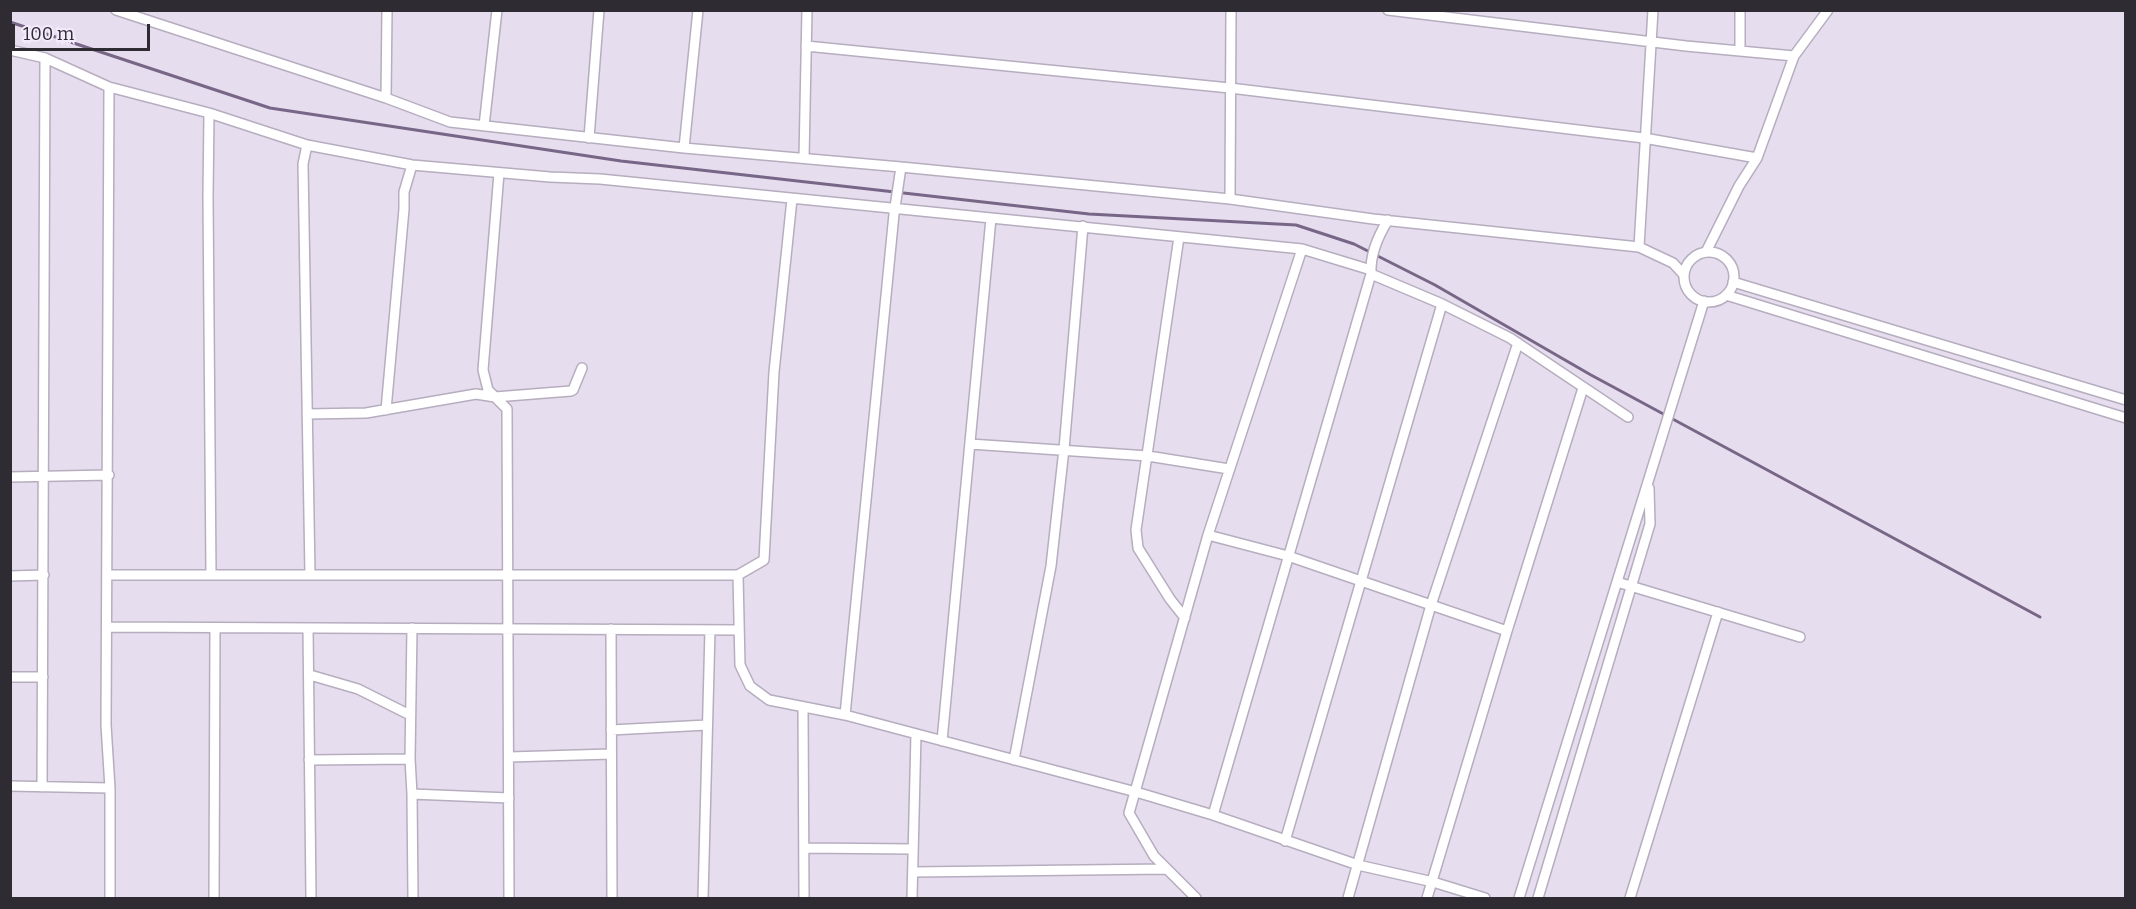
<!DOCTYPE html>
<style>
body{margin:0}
#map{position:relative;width:2136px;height:909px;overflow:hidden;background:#e6ddef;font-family:Bitter,serif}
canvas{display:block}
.frame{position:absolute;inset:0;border:12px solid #2e2b32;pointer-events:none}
.scale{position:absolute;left:12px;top:24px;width:138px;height:27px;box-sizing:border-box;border:3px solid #2e2b32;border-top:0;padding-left:8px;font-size:18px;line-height:21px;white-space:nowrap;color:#2e2b32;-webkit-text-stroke:4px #f3eafc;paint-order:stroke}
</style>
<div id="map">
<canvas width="2136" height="909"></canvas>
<div class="frame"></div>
<div class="scale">100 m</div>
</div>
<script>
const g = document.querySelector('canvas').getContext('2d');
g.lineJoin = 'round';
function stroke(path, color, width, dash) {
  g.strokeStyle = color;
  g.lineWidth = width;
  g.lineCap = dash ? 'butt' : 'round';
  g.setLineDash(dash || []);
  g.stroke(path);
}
stroke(new Path2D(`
 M10,22L270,108L621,161L1089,214L1296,225L1354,244L1435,285L1591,375L2040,617`), '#786687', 3);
const street = new Path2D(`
 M116,10L386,98L450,122L684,148L901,167L1230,199L1373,219L1639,247L1673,263L1684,275
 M1388,10L1686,46L1794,56
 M806,46L1230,88L1644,138L1757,158
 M10,50L45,58L109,87L209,113L307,145L412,165L550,177L600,179L1302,249L1371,270
 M1740,51V10
 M109,87L106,725L110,788V898
 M386,98L387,10
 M209,113L208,196L211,575
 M484,126L497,10
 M589,138L599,10
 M307,145L303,164L310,575
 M684,148L698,10
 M804,158L807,10
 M499,173L483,370L488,390L507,409L509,898
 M792,199L774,372L764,560L738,575L740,665L750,686L769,700L845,715L1136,792L1213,815L1358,865L1433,882L1485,898
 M1230,199L1231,10
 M1179,237L1136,530L1138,548L1170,599L1185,618
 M1639,247L1653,10
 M1706,252L1739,186L1757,158L1794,56L1828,10
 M1684 277a25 25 0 1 1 50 0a25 25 0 1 1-50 0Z
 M1371,274L1442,304L1510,338L1628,417
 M1733,282L2126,400
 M1726,295L2126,418
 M386,410L404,209V192L412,165
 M307,414L366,413L476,394L495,397L571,391L573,390L582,368
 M970,444L1148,456L1229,469
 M10,477L109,475
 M1208,535L1288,556L1507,631
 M108,575H738
 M10,576L44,575
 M1617,582L1800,637
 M108,627L738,630
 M308,628L311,898
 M611,629L612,898
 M310,675L358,689L410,715
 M10,677H43
 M803,707L804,898
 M845,715L894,214L901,167
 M611,730L707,725
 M942,741L991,218
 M509,757L611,754
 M410,759L412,628
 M309,760L410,759L412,794L509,798
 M1014,760L1051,566L1064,449L1083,226
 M10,786L110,788
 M42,787L45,58
 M412,794L413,898
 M1213,815L1371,274C1370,255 1378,236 1388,220
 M1285,841L1442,304
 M804,848L913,849
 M913,872L1167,869
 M214,898L215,628
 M703,898L710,630
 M912,898L916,734
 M1196,898L1154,856L1129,813L1208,535L1302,249
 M1348,898L1431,605L1518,343
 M1427,898L1507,631L1583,388
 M1519,898L1704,301
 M1538,898L1650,524L1649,488
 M1630,898L1718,612`);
stroke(street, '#b6adbf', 12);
stroke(street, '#fff', 9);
</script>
